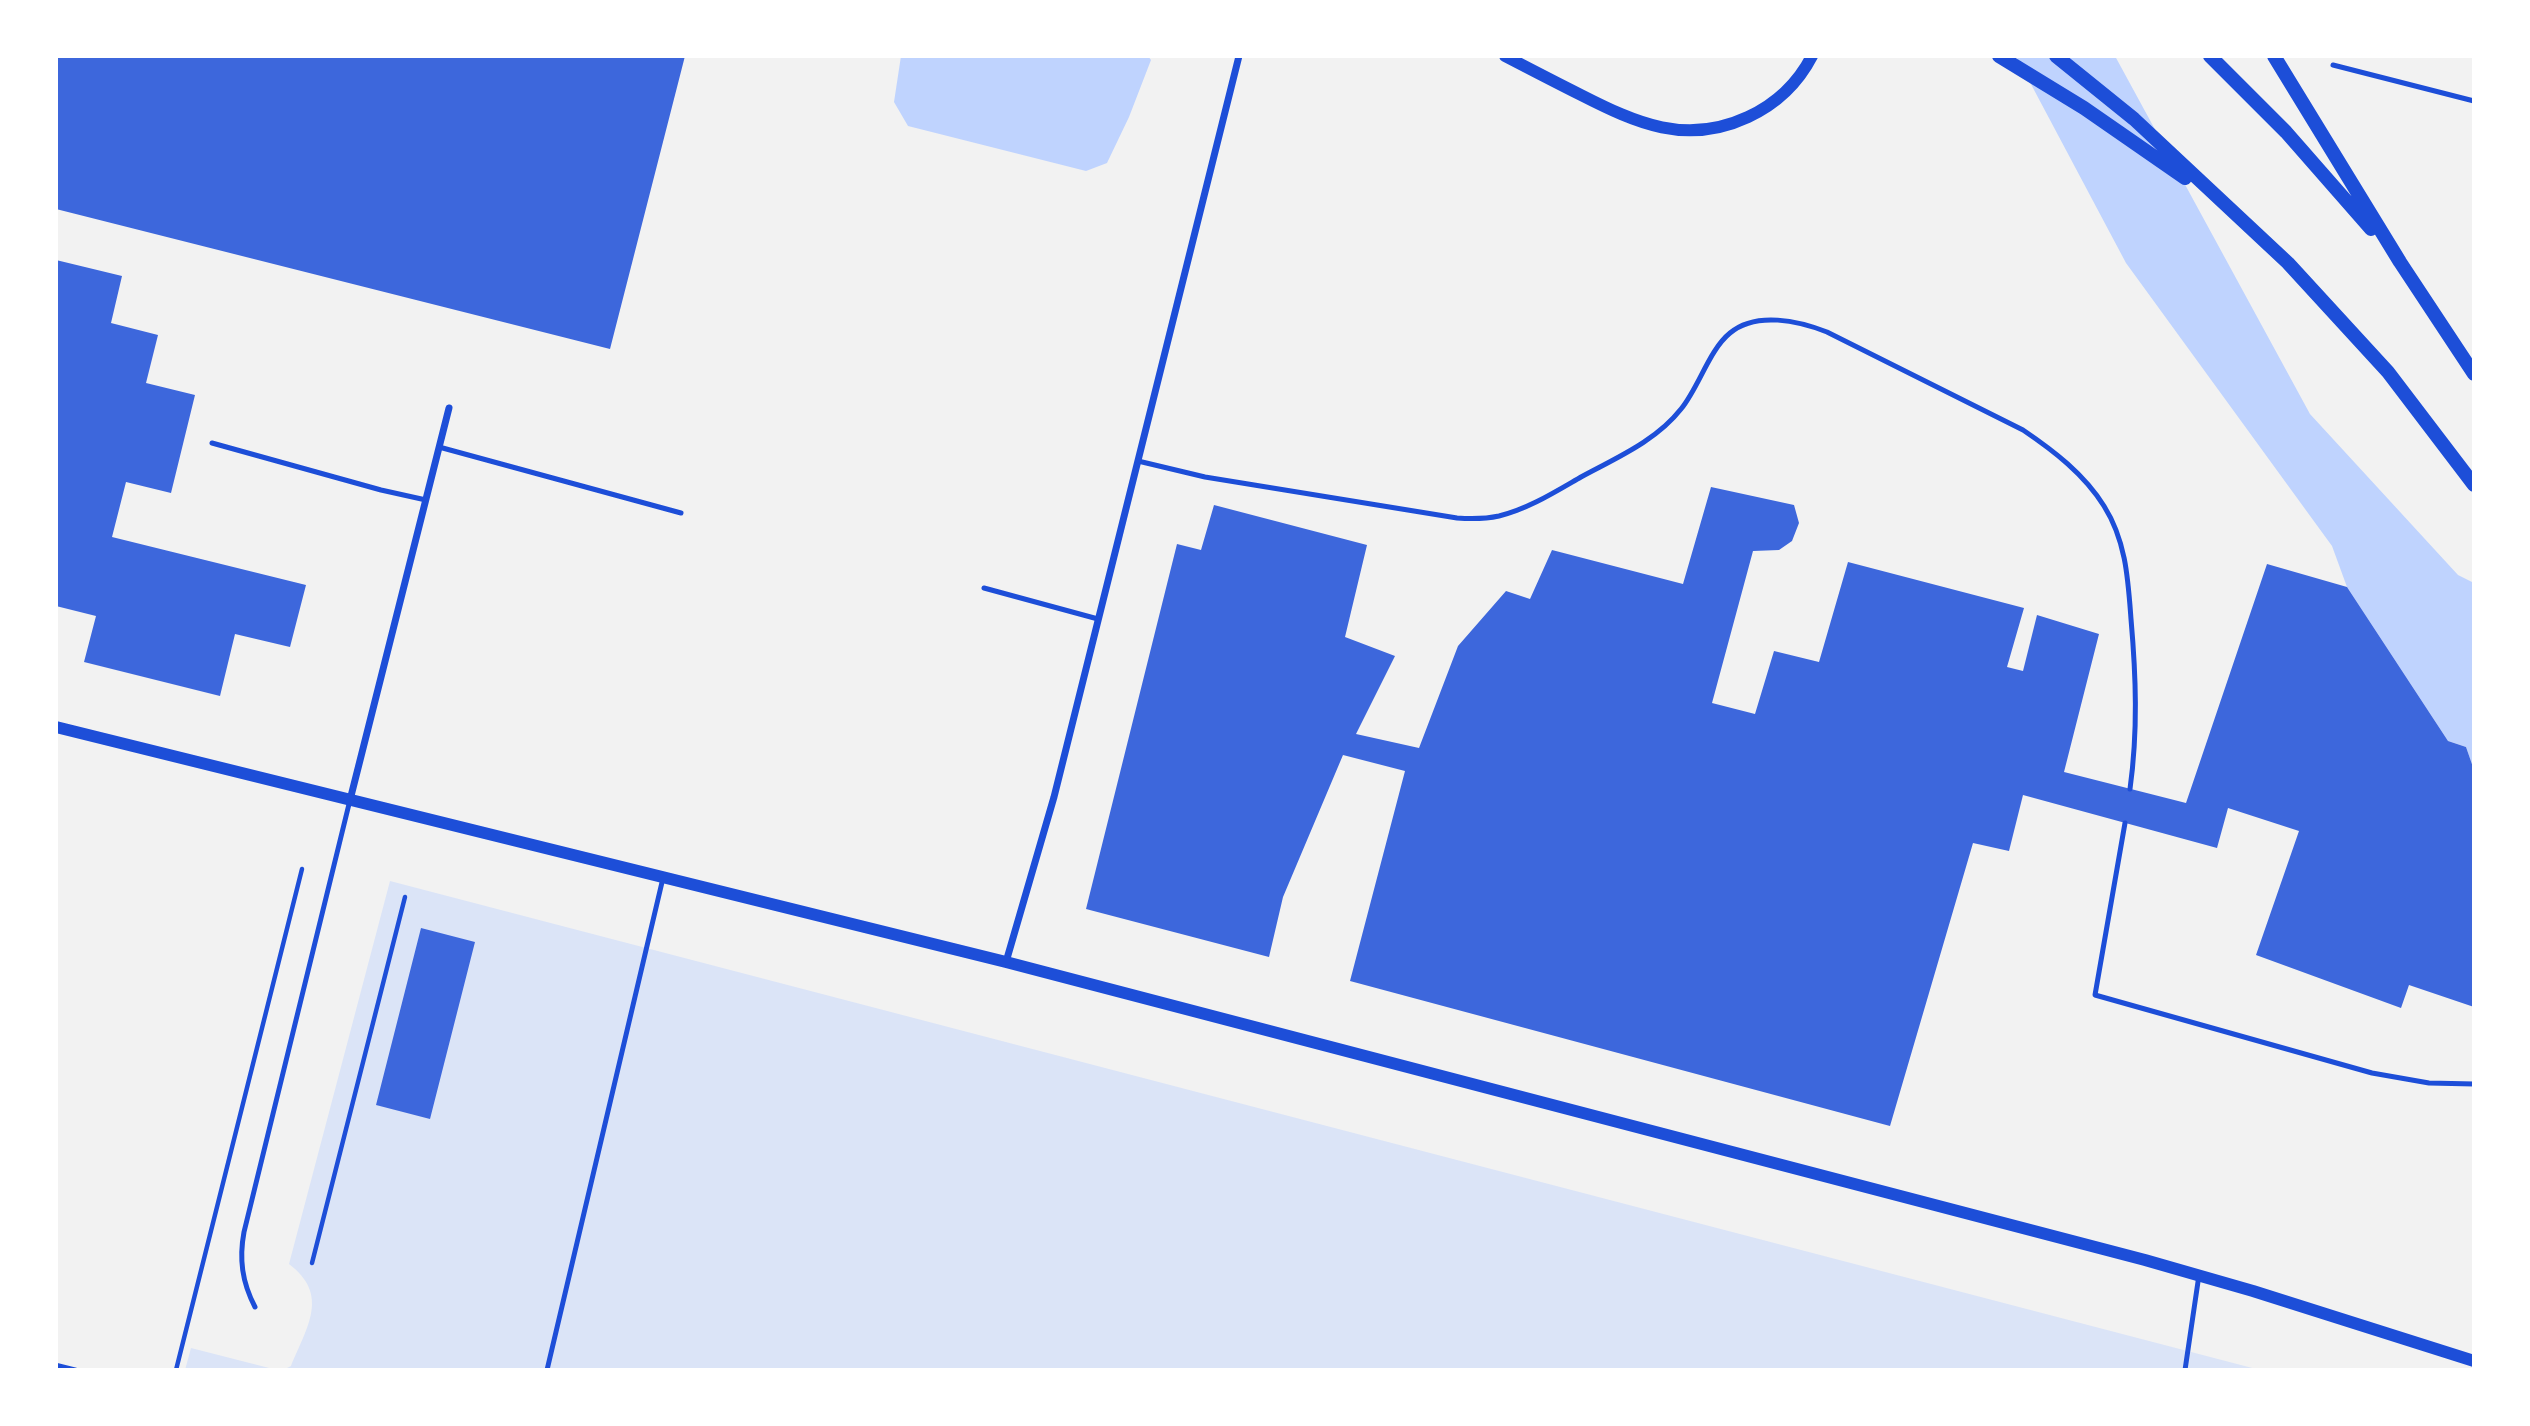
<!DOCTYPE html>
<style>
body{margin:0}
#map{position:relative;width:2530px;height:1426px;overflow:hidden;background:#f2f2f2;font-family:"Crimson Pro",serif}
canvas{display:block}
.frame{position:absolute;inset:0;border:58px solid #fff;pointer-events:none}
</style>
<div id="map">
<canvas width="2530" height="1426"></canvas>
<div class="frame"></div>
</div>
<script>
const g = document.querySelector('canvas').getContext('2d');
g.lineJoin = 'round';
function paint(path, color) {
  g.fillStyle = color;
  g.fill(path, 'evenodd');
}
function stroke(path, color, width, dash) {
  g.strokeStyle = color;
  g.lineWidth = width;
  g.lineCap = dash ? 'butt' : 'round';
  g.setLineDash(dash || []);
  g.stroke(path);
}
paint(new Path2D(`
 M390,881L2260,1370H283L291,1366C307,1327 330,1295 289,1264Z
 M191,1348L277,1370H185Z`), '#dbe4f7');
paint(new Path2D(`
 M901,56H1148L1151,60L1129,117L1107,163L1086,171L908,126L894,102Z
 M2016,56H2115L2310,414L2458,575L2474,583V770L2466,747L2448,741L2347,587L2332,546L2126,263Z`), '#bfd3fe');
paint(new Path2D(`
 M56,56H685L610,349L56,209Z
 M56,260L122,276L111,323L158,335L146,383L195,395L171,493L126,482L112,537L306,585L290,647L235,634L220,696L84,662L96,616L56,606Z
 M1711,487L1794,505L1799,523L1792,541L1779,550L1753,551L1712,703L1755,714L1774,651L1819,662L1848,562L2024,608L2007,667L2023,671L2037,615L2099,634L2064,772L2186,803L2267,564L2347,587L2448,741L2466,747L2474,770V1007L2409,985L2401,1008L2256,955L2299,831L2228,808L2217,848L2023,795L2009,851L1973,843L1890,1126L1350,981L1405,771L1343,755L1283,897L1269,957L1086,909L1177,544L1201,550L1214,505L1367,545L1345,637L1395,656L1356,734L1419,748L1458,646L1506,591L1530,599L1552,550L1683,584Z
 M421,928L475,942L430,1119L376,1105Z`), '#3d67dc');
stroke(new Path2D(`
 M312,1263L405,897
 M56,1365L76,1370
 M176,1370L302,869`), '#1d4ed8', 4.5);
stroke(new Path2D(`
 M2333,65L2474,101
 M212,443L381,490L426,500
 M439,447L681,513
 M1138,461L1205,477L1457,518C1471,519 1485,519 1499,516C1528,509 1555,492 1581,477C1616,458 1656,441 1681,409C1699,387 1709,350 1730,333C1756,311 1799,321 1827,332L2023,430C2054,451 2084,474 2104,506C2126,541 2128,579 2131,619C2136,676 2138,731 2130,789
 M984,588L1098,619
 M2125,823L2095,995L2372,1073L2429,1083L2474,1084
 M255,1307C242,1282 239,1259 244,1232L350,800
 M547,1370L663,878
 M2185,1370L2199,1275`), '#1d4ed8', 5);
stroke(new Path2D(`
 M350,800L449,408
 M1006,962L1054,797L1239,56`), '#1d4ed8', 7);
stroke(new Path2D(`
 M1505,56C1530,69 1555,82 1581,95C1636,123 1686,146 1748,117C1776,104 1798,83 1812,56
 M56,727L1006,962L2145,1260L2253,1291L2474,1361`), '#1d4ed8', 12);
stroke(new Path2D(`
 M1999,56L2084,108L2185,178
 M2056,56L2134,119L2288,263L2388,372L2474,485
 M2210,56L2286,132L2371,229
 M2274,56L2400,262L2474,374`), '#1d4ed8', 14);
</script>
